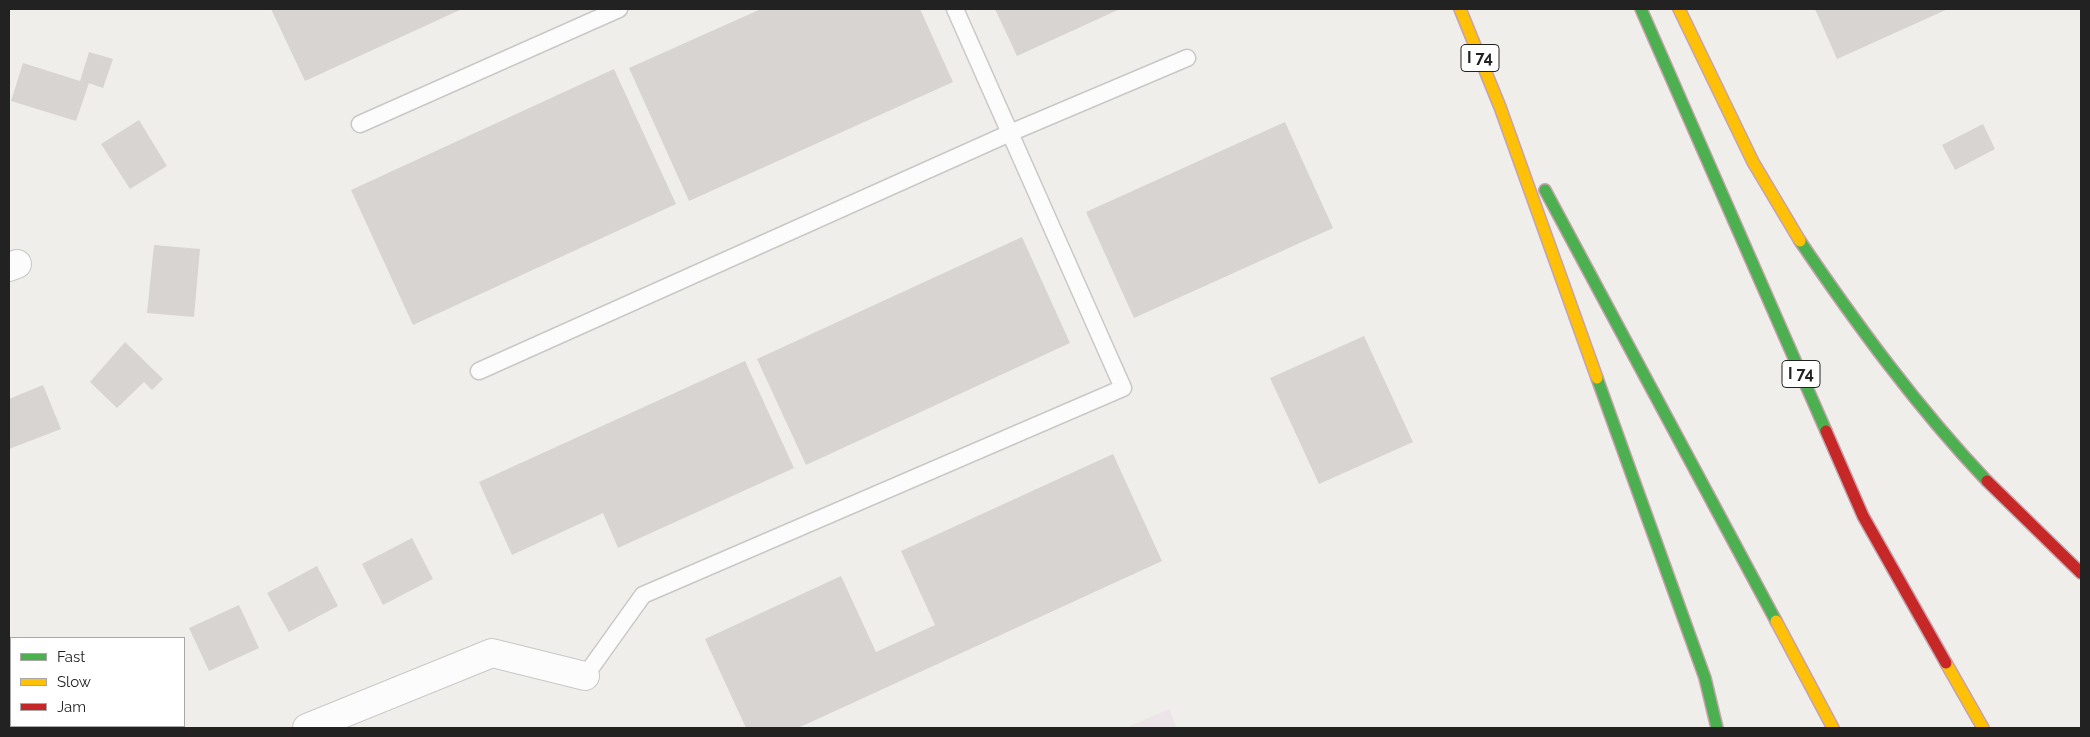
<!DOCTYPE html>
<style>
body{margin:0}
#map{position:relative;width:2090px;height:737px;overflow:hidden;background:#f0eeeb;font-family:Raleway,sans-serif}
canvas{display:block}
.frame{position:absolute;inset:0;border:10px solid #222;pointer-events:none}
.legend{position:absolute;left:10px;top:637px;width:175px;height:90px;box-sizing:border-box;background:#fff;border:1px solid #a7a7a7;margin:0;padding:6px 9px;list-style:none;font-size:15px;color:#222}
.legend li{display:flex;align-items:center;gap:10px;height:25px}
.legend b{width:25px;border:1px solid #a7a7a7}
</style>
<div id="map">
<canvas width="2090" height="737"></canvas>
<div class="frame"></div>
<ul class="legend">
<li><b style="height:6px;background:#4caf50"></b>Fast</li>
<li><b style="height:6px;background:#ffc107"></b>Slow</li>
<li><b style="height:6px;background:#c62828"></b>Jam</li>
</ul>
</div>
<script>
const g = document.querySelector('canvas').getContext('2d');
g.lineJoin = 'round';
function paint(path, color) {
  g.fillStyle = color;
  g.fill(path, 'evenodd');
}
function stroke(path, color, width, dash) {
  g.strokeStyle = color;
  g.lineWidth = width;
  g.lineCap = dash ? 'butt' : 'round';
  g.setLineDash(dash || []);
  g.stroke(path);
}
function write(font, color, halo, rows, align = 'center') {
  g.font = font + ' Raleway,sans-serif';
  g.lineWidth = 4;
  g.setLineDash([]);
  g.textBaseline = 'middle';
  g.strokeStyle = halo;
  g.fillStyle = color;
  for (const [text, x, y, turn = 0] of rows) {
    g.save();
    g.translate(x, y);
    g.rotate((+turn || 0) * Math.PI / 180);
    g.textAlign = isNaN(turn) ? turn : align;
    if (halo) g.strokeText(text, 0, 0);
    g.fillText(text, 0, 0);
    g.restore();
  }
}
paint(new Path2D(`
 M1169,709L1177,728H1125Z`), '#ede4e9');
paint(new Path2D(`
 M271,9H462L305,81Z
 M761,9H920L953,82L689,201L629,68Z
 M995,9H1120L1017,56Z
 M1815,9H1948L1837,59Z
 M89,52L113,59L103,88L89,83L76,121L11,101L23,63L80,81Z
 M614,69L676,204L413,325L351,190Z
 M139,120L167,166L130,189L101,144Z
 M1285,122L1333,228L1134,318L1086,212Z
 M1983,124L1995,149L1955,170L1942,145Z
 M1022,237L1070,343L806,465L757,359Z
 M154,245L200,249L194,317L147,313Z
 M1364,336L1413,442L1319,484L1270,378Z
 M125,342L163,379L152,390L144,382L117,408L90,382Z
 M745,361L794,468L618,548L603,513L512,555L479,482Z
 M43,385L61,429L9,449V399Z
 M1113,454L1162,561L798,728H746L705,639L841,576L876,652L935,625L901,551Z
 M412,538L433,579L383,605L362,564Z
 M317,566L338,606L289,632L267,593Z
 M239,605L259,648L209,671L189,628Z
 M32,726H80L33,728Z`), '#d7d4d2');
const lane = new Path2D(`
 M360,124L619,9
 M479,371L1010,133L1187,58
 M585,676L643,595L1123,388L955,9`);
const street = new Path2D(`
 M9,267L17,264
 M307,728L492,653L585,676`);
const fast = new Path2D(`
 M1641,9L1826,431
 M1545,190L1776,621
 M1800,241C1857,325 1917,407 1987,481
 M1597,378L1705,678L1717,728`);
const slow = new Path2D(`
 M1460,9L1500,107L1597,378
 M1679,9L1753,162L1800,241
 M1776,621L1833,728
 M1946,663L1983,728`);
const jam = new Path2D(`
 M1826,431L1863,516L1946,663
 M1987,481L2081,573`);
stroke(lane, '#c9c8c7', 19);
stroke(street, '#c9c8c7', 30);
stroke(fast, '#c5a2ac', 14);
stroke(slow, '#c5a2ac', 14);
stroke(jam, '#c5a2ac', 14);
stroke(lane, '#fdfcfc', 16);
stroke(street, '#fdfcfc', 28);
stroke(fast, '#4caf50', 11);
stroke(slow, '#ffc107', 11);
stroke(jam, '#c62828', 11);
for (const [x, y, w] of [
 [1480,58,38],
 [1801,374,38]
]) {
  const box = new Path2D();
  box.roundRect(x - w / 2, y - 13.5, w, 27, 4);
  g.fillStyle = '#fff';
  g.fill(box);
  stroke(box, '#222', 1);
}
write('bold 16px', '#222', null, [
 ["I 74",1480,58],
 ["I 74",1801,374]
]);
</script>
